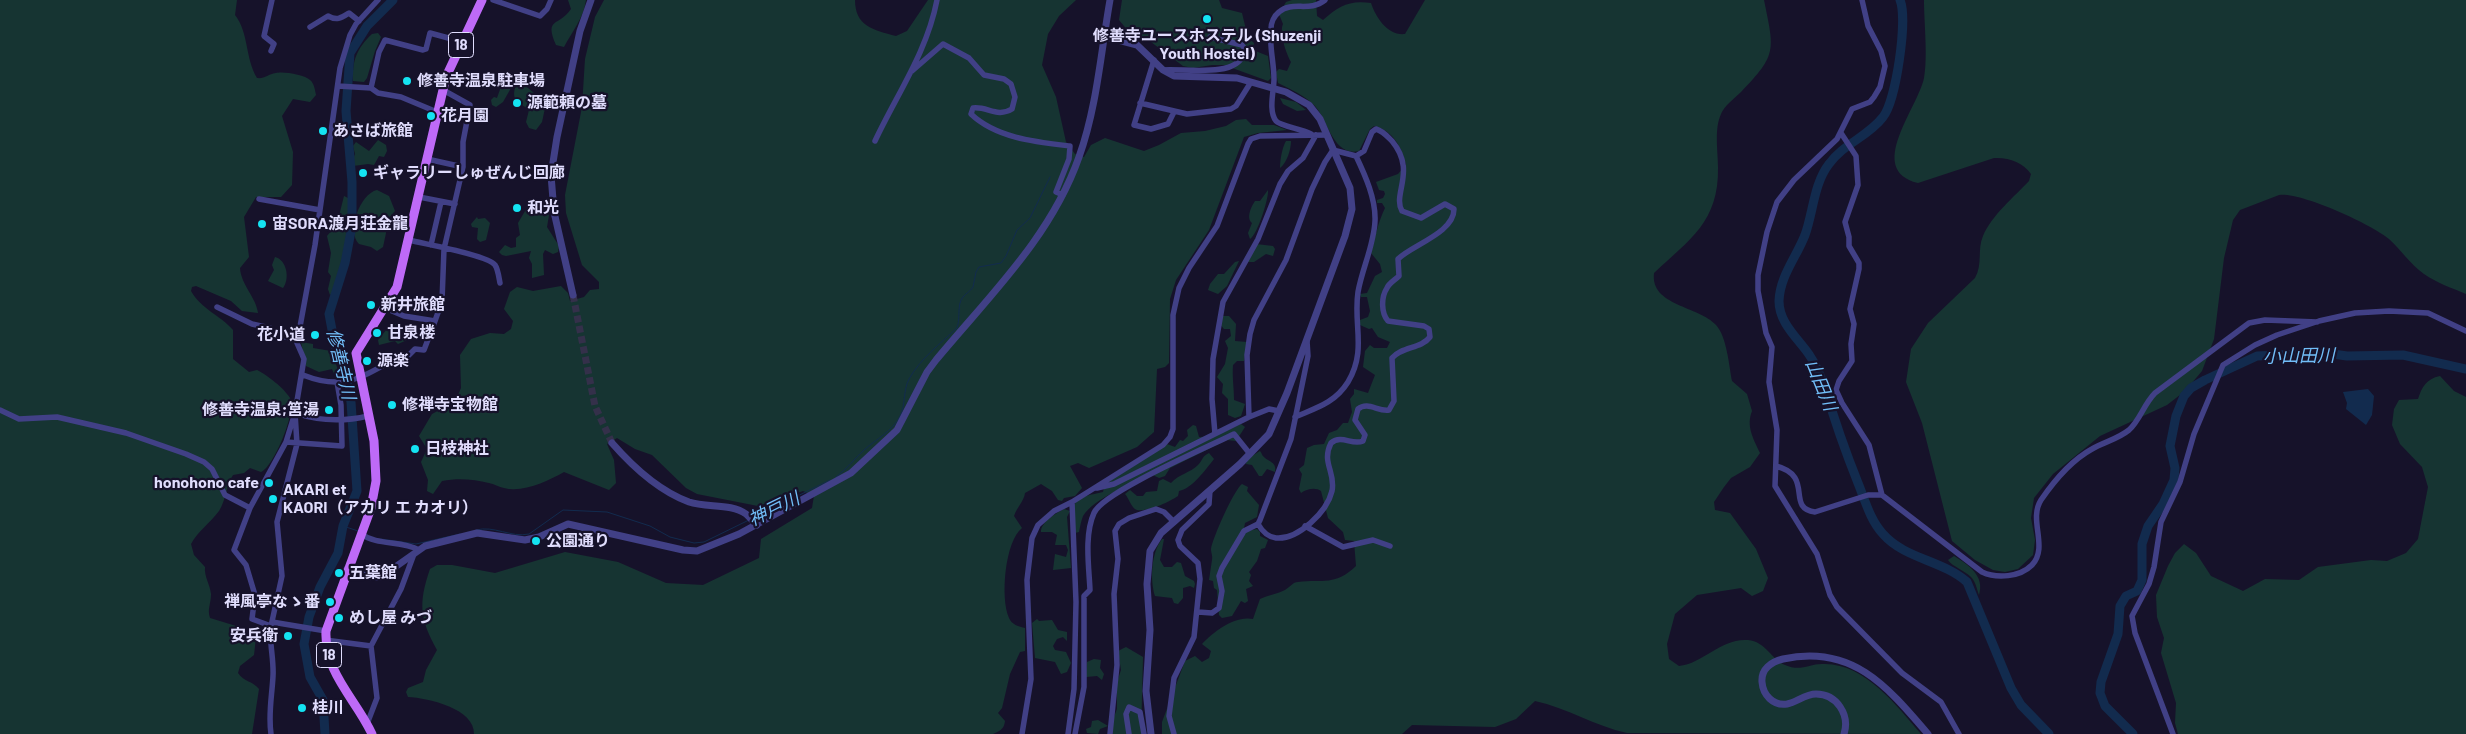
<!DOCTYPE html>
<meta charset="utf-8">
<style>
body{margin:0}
canvas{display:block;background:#16122a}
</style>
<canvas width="2466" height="734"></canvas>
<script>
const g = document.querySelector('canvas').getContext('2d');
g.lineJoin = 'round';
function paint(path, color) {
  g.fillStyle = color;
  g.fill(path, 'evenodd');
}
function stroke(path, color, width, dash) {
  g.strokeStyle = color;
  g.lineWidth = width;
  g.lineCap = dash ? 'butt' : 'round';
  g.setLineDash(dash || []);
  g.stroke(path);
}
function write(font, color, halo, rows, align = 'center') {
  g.font = font + ' Barlow,"Noto Sans JP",sans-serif';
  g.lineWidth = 4.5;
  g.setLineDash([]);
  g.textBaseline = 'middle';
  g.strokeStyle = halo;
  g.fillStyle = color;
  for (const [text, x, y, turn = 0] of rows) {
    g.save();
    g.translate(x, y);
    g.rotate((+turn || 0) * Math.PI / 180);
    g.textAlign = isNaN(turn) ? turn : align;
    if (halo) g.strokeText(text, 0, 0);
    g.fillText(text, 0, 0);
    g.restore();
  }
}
paint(new Path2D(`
 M0,0H237L235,15C249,33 245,58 257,78C265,79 268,74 276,73C283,71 305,75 310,80C314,83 315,90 316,95L310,102L293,99L282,116L293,152L292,185L281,197H256L244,217L249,257L240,268C241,285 256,297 258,313L242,311L231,301L196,286L192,287L191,291C201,309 220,315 233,330V359L249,372L257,370C267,375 284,388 290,398C297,410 274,467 261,472L250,468L244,473L233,475C226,486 226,500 219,511C210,523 198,531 191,544L194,555L205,567C204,577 210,584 211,594C211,604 207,609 210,618L246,629L256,637L254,655L240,666L238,673C244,682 253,681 259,689L252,734H0Z
 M568,0H586C584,17 572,32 564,47L556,45C544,17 559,27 571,9Z
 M604,0H855C855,26 873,30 896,36L907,31L928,0H1076L1059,16L1048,34L1042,65L1056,97L1066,142L1075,154L1084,157L1091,145L1105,138L1144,151L1159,145L1181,133L1205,131L1226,126L1236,120L1246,119L1252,125H1274L1287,130L1258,133L1244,137L1209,230L1176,280L1170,299L1169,363L1165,367L1157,369L1154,432L1137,447L1089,468L1078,463L1070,466L1082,488L1075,496L1064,498L1062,501L1058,500L1052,491L1041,484L1025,493C1024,501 1017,507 1014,516L1022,528C1005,541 1000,598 1009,618C1011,624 1019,627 1025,628V651L1020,652L1010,674L1002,708L998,713L1005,721C1004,730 999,731 993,734H474C475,709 429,698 408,697L406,692L408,688L423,682L426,670L437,650C420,619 418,604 430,569L437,565H452L495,573L565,552L618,562L666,583L703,585L759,558L761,539L812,508L814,496L803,491L758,506L697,494L686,488L652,455L635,449L617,438L607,444L614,460L616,483L609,490L564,472C548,481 523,493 504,488C499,487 494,484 489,483C474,479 457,478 442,481L433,494L427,491L428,480L421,462L427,449L419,436L432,414L455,402L461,388L460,355L471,339L490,333L504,334L511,329L513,321L504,309L510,292L517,287L533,291L561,286L568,293L570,301L584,297L590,290L599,289V282L582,265L566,213L565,195L582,107L585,59L595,17Z
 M1122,0H1219L1222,8L1242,13L1248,38L1254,43L1253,50L1268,56L1271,78L1268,81L1224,65H1212L1193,68L1183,66L1151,42L1129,32L1119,20Z
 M1292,0H1316L1317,16L1323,20C1339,6 1349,0 1371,3C1376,18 1388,36 1405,34L1425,0H1764C1774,50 1778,54 1741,92C1735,98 1724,106 1721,114C1714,129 1718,151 1718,167C1719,222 1690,239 1654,273C1650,306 1699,306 1716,325C1727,337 1729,366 1732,381L1747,394L1752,411C1746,426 1753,438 1760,453L1750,467L1731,478L1724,487L1714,502L1715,510L1730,513L1756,549L1768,578L1763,591L1752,596L1741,588L1697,595L1675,614L1667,644L1669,659L1679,666C1704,663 1721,638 1748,640C1765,641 1772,660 1785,665C1800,672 1809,664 1822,664C1864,662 1897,706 1921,734L1627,733C1595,726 1567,708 1535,701L1516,719L1495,727L1412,725L1402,734H1162V722L1185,661L1195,656L1202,662L1209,658L1211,651L1202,644C1213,632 1235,615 1253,619L1260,599C1268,595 1278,594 1285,590C1290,587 1293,582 1298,582C1324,579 1335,586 1356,566L1354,541L1345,540L1343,532L1328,518L1321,491C1316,487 1306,489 1301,493L1299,489L1302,474L1299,469L1304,465L1307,448L1314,445L1324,444L1329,433L1337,430L1343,423H1348L1352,412L1350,399L1354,394V389L1368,393L1375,375L1363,367L1365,351L1370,345L1374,348H1387L1390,342L1378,337L1372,328L1369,329L1360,325V320L1368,317L1370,311L1367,297H1361L1360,294L1367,293L1375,276L1382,272L1380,264L1371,253C1375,237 1378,223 1385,208L1382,203H1377V200L1383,198L1385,194L1384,191L1379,190L1376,182L1398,174L1406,165C1402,148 1393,130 1374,126L1370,129L1359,151C1333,157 1328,120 1315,106C1304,95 1292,90 1278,83L1276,72L1279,69L1287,71L1291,62C1286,53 1279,33 1283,24L1279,14L1286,2Z
 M1924,0H2466V294C2452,288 2437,283 2424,274C2411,265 2401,250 2389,239C2371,224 2301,192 2279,195L2240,210L2233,220L2224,258L2214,339L2202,371L2185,391L2167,405L2100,436L2053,474L2034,498L2031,518L2035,540L2033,555L2018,569L2005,572L1993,570L1975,560L1952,541L1922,423L1906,382L1911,349L1928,323L1975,278C1983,264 1977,250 1983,236C1992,215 2014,197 2029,181L2031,174C2023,162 2008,157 1994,158L1918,183C1865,170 1918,108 1924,78C1928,57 1924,22 1924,0Z
 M378,33L381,37L375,51L367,78L364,82L353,81C352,61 357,48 372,34Z
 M501,73L512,76L515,81L503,102L496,107L492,105L491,100L494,97L497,98L503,81L499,78Z
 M522,83L534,93H551L558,98L554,107L545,108L542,122L536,130L529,128L526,122L529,110C521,103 511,102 515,88Z
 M1280,98L1296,102L1306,110L1297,111L1283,104Z
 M378,140L386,145L387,151L384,157L379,156L374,165L368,164L353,166L351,163L355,154L353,146L356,142L369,151Z
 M1286,141H1291C1291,149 1287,163 1280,168C1280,160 1282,148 1286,141Z
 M377,190L389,196L395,211L386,221V233L383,247L377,251L371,247L359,244C346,231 360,194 377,190Z
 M1268,190C1269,197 1258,234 1250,239L1248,233L1252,223C1246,218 1251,207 1255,201H1260Z
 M344,196L350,199C350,217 345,286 330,295L328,289L331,276L328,272L331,253L327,236L337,224Z
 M528,206L534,208L535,213L545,211L549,215L547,227L559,246L558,252L553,254L545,250L543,254L544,275L532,278V264L529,258L531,251L506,256L502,255L499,252L505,245L511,248L516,247V238L520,235L518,223Z
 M477,217L478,219L485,218L490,223L486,240L480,242L477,239L478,228L472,227L471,224Z
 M1256,244L1273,246L1275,249L1273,256L1266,254L1254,262H1247Z
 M275,257C287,260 290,279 283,288L268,281L274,270L272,265Z
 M1239,261L1227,286L1218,294L1208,290L1210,284L1218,274H1224L1235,262Z
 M1221,316H1229L1236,324L1235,341L1247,342L1244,361H1237L1233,365C1232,377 1234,387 1234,400L1245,404L1241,416L1235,418L1228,415V399L1222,393L1223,384L1217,377L1225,364L1228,348L1225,341L1231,336L1230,329H1224L1219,323Z
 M392,323L401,326L407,340L398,344L395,341L379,345L378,340Z
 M301,342L313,344V348L331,351L341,378L336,379L332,369L319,372L306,366Z
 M2440,376L2454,391L2466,397V734H2178L2175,723L2176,703L2161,653L2164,638L2157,617L2156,595L2168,566L2175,553L2184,544L2196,553L2211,576L2243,591L2265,579L2299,580L2318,567L2371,560L2387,561L2406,553L2418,539L2428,487L2422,467L2400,444L2392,425L2394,409L2399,400L2418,399C2422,387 2426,379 2440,376Z
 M1241,424L1245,427L1236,441L1227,440L1170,468L1165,476L1159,478L1151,474C1132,484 1094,498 1083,516C1081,521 1080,527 1079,532L1075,533L1073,506C1081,495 1091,495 1103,492L1105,484L1167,444L1175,447L1180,440L1183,441L1188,436L1187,430L1193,425L1196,426L1199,437C1215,437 1227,431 1241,424Z
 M1260,451C1262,453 1262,456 1264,457C1269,462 1277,462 1275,472L1267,469L1262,476H1259L1252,465L1246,464L1247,459Z
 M1209,453L1214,459C1205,470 1193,488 1179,491L1178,496C1169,502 1148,512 1137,510C1131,508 1129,498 1125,494L1130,490L1137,496H1143L1146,492L1157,491L1159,481L1163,479L1171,483C1179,474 1190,473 1198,465C1203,460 1202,456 1209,453Z
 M1242,484L1248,487L1247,491L1259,505L1257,517L1245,523L1244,528L1247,531L1257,529L1260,532V536L1268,540L1265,548L1261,549L1257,561L1249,572L1251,575L1249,581L1253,586L1246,589L1248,601L1245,603L1241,601L1232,616L1222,618L1219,615L1217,590L1214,588L1213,581L1209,580C1210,573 1211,567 1212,560C1213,556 1211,553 1211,549C1213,537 1234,490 1242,484Z
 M1064,509L1070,511L1067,517L1071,568L1053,570L1055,554L1066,557L1068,550L1066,545H1055L1057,535L1052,532H1041C1041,522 1055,514 1064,509Z
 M1162,539H1164L1160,560L1164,567H1172L1177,562L1181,563L1185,576L1194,581L1195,584L1194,588L1190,586L1183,588V598L1178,604L1174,603L1172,598L1155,596C1150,580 1151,553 1162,539Z
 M1954,556C1969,565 1985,576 1979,595C1977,590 1976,582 1971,577C1964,570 1953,567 1948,560Z
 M1037,619L1039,621L1052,620L1058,630L1067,632V641L1063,637L1057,639L1053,646L1055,650L1066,652L1071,663L1067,672L1061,674L1055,662L1035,658L1032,623Z
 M1126,647L1143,657L1141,734H1113L1112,722L1117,709V682L1121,670L1118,651Z
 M1094,659L1101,660L1100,668L1104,674L1102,680L1097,676L1086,677L1087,662Z
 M1098,720L1108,726L1100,729L1098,734L1087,733L1086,729L1091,727L1092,721Z`), '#163432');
paint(new Path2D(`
 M2368,389L2374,396L2372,415L2366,425L2346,409L2347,403L2343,392Z`), '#122b4e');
stroke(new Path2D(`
 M836,477C847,469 854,459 864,450C876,439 892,432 900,416C906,404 903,390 909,379C920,359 941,343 957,328C960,319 958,311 960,303C962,295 969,293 973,287L976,272L979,267L1001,263L1006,256L1017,230L1030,218L1050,177
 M753,518L830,480
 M343,526L358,531
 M476,530C494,525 511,538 529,534L563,510L607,512L650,526L670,537L694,543L704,542L749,520
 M381,539L416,544L460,534`), '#122b4e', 1);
stroke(new Path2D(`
 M1900,0C1908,19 1896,101 1883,117C1869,136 1843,144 1829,164C1814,183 1813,213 1805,235C1796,258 1780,276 1779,301C1779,324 1799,339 1810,356C1817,366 1822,379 1826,391C1835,422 1846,453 1858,483C1865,500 1870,520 1883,534C1905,559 1942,560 1967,582L2011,688L2021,705L2049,734
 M325,734L323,700L310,677L304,644L309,617L320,587L338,553L343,526L357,491L351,402L344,365L336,351L329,314L345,263L352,226V182L346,111L350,53L367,26L393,0
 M2133,734L2105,706L2100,693L2101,682L2118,634L2120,606L2126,596L2137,591L2142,580V544L2148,526L2163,504L2174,480L2175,468L2170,446L2176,416L2184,396L2191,388L2205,380L2257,356L2326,353L2347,356L2403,355L2466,369`), '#122b4e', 9);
stroke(new Path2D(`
 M573,295L595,406L612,443`), '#34304a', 7, [7, 3.5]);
stroke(new Path2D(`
 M493,0L540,16L547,9L551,0
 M1862,0L1868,26L1881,51L1885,66L1880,87L1874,97L1870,102L1852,109L1837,139L1794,180L1777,202L1767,232L1758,275V291L1766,333L1772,347L1769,382L1777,430L1775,486L1817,554L1830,595L1837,607L1902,673L1941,702L1959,734
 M310,27L328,16C337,21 341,18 349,13L359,21
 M271,51L274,44L264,36L272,0
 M1154,60L1134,125L1151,129L1168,124L1174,112
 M1163,70C1182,68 1235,78 1243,55C1245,51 1245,48 1242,45L1210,37
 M912,71L943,44L969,58L984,75L1004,79L1011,84L1015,97L1012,109C997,118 987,106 973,108L971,114C996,138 1036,142 1070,146L1069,159L1056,192L1063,195
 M338,86L371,88L378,93L401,97L437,112
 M371,88L379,52L385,40L423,50L426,49L430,33L463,42
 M1140,103L1187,114L1231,109L1236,106L1251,82
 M1841,133L1856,156L1858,185L1845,222L1849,237V246L1859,263V269L1850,309L1854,324L1851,344L1852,361L1839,381L1836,390L1842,403L1869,445L1882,495
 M1311,134C1302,129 1280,126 1276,121C1268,110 1274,91 1274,79C1274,63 1269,45 1271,29C1271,23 1274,16 1279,12C1293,0 1309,13 1325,0
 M875,141C897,94 927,52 937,0
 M427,159L463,167
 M419,197L455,204
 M259,199L320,210
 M409,240C424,244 488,255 495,265C498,269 499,278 500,283
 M431,245L441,202
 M217,307L252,324L270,328L279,336L298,339
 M385,308L404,316L435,321L442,301L444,249L463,167V142L470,105L443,90
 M303,375C346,392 362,376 399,357L406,358L415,349L424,350L435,321
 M0,410L19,419L57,417L126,433L186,454L204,462L212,469L225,495L250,508
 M1249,417L1247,355L1250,334L1254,320L1286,260L1312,189L1325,162L1333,150L1356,156L1364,151L1372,132L1376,129C1383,131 1387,136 1392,141C1417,171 1392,194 1402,211L1421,218L1445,204L1454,209C1454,233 1412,245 1398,259L1399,276C1395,280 1389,283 1387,288C1381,297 1381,313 1388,321L1424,326L1429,329L1430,337C1421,349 1402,346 1392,358L1394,401L1389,410C1378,412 1368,401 1358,409L1355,420L1365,435L1363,441C1352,446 1342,434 1331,443C1321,463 1336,472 1332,491C1327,512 1298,540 1276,538C1268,537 1262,531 1258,524
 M1295,417C1316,408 1335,403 1348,382C1367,350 1353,325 1358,292C1362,269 1374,245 1375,221C1376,199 1365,175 1356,156
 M1215,434L1212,399L1213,359L1223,302L1258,239L1280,184L1288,171L1303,158L1316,135
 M286,442L342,446L341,405L337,382
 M1776,466C1815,476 1785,508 1815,512L1868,495H1882L1982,572C1997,579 2020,577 2032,565C2049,547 2028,520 2041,500C2054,481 2072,460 2092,449C2104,442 2118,439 2129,430C2140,420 2144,404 2155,393L2249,323L2265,320L2317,322
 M1097,488L1114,484L1249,417L1269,409L1279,411
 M1305,526L1343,547L1373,540L1390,546
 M361,534C378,546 401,540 419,550
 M1198,612L1212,613L1219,608L1222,591L1219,576L1222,568L1244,531L1258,524L1260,520L1291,439L1308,356L1307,341
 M272,622L326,631
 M271,626L282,576L277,522L297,444L295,413C319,421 343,422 368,416
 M325,640L371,646
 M367,724L377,698L371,646L401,589L414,554
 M271,734C268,714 272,696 273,676C274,659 269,643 271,626L252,619L255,595L246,565L234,550L250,508L286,442L295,413L304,359L297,343L315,245L340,68L350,35L356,24L378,0
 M1022,734L1031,679L1027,580L1032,538L1038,525L1054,511L1072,502L1163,445L1170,437L1173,429V315L1179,288L1189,268L1217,226L1248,144L1251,139L1260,136L1327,135
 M1068,734L1074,689L1076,602L1072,502
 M1075,734L1084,687V596L1090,590C1089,567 1084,535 1094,513C1103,492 1208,447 1234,434L1250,454
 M1110,734L1117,665L1114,594L1118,559L1115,531L1119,524L1129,518L1156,509L1164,512L1174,522
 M1129,734L1126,714L1129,707L1140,712L1144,734
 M1174,734L1169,716L1174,678L1194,637L1200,579L1198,563L1180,546L1178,540L1182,530L1209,504L1210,490
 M2173,734L2135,633L2132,616L2149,584L2154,567L2161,522L2180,482L2194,434L2223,365L2255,345L2277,335L2319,321L2355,313L2389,311L2428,313L2466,331`), '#414086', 5.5);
stroke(new Path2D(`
 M1103,36L1137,45L1163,70L1174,76L1237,78L1286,92L1309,105L1320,119L1350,188L1352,209L1345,236L1287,393L1269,434L1240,464L1161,533L1150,551L1147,584L1150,630L1146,691L1151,734
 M573,295L554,212L551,175L557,137L580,31L591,0
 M612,443C633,467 659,491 689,502C707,508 731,503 746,514C750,517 753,522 757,525
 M347,569L372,577H381L425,546L477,533L525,540L539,537L568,524L683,550L697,551L739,534L851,473L897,430L927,372L936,360C989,296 1051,237 1079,157C1097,107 1101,51 1110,0
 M1844,734C1850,715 1837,694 1816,694C1805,694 1797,702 1787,704C1773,706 1763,695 1762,682C1761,669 1771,662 1783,659C1852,644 1887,686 1928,734`), '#414086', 7);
stroke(new Path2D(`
 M372,734C356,699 324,673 326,631L371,508L376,481L374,441L356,353L397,287L446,77L482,0`), '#be6af7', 9);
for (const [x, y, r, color] of [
 [1207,19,5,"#14e3f2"],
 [407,81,5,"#14e3f2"],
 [517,103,5,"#14e3f2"],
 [431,116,5,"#14e3f2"],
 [323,131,5,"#14e3f2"],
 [363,173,5,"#14e3f2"],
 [517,208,5,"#14e3f2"],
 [262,224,5,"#14e3f2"],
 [371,305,5,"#14e3f2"],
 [377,333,5,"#14e3f2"],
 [315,335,5,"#14e3f2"],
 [367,361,5,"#14e3f2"],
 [392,405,5,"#14e3f2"],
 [329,410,5,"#14e3f2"],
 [415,449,5,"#14e3f2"],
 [269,483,5,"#14e3f2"],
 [273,499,5,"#14e3f2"],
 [536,541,5,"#14e3f2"],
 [339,573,5,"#14e3f2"],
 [330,602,5,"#14e3f2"],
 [339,618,5,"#14e3f2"],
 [288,636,5,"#14e3f2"],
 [302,708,5,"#14e3f2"]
]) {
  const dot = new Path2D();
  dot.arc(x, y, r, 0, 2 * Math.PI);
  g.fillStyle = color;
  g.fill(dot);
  stroke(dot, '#16122a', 2);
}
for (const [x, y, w] of [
 [461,45,25],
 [329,655,25]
]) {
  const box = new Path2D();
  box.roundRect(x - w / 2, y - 12.5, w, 25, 4);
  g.fillStyle = '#16122a';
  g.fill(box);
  stroke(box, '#e0ddfd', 1);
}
write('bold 15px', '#e0ddfd', null, [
 ["18",461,45],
 ["18",329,655]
]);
write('bold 16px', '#e0ddfd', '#16122a', [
 ["修善寺ユースホステル (Shuzenji",1207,36,"center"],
 ["Youth Hostel)",1207,54,"center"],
 ["修善寺温泉駐車場",417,81],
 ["源範頼の墓",527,103],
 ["花月園",441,116],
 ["あさば旅館",333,131],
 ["ギャラリーしゅぜんじ回廊",373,173],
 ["和光",527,208],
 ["宙SORA渡月荘金龍",272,224],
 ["新井旅館",381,305],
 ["甘泉楼",387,333],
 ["花小道",305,335,"right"],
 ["源楽",377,361],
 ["修禅寺宝物館",402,405],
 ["修善寺温泉;筥湯",319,410,"right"],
 ["日枝神社",425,449],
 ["honohono cafe",259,483,"right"],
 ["AKARI et",283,490],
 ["KAORI（アカリ エ カオリ）",283,508],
 ["公園通り",546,541],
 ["五葉館",349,573],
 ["禅風亭なゝ番",320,602,"right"],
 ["めし屋 みづ",349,618],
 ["安兵衛",278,636,"right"],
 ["桂川",312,708]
], 'left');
write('italic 18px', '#71bdf7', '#16122a', [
 ["小山田川",2299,356,-1],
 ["修善寺川",341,364,77],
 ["山田川",1821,385,68],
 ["神戸川",774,509,-26]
]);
</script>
